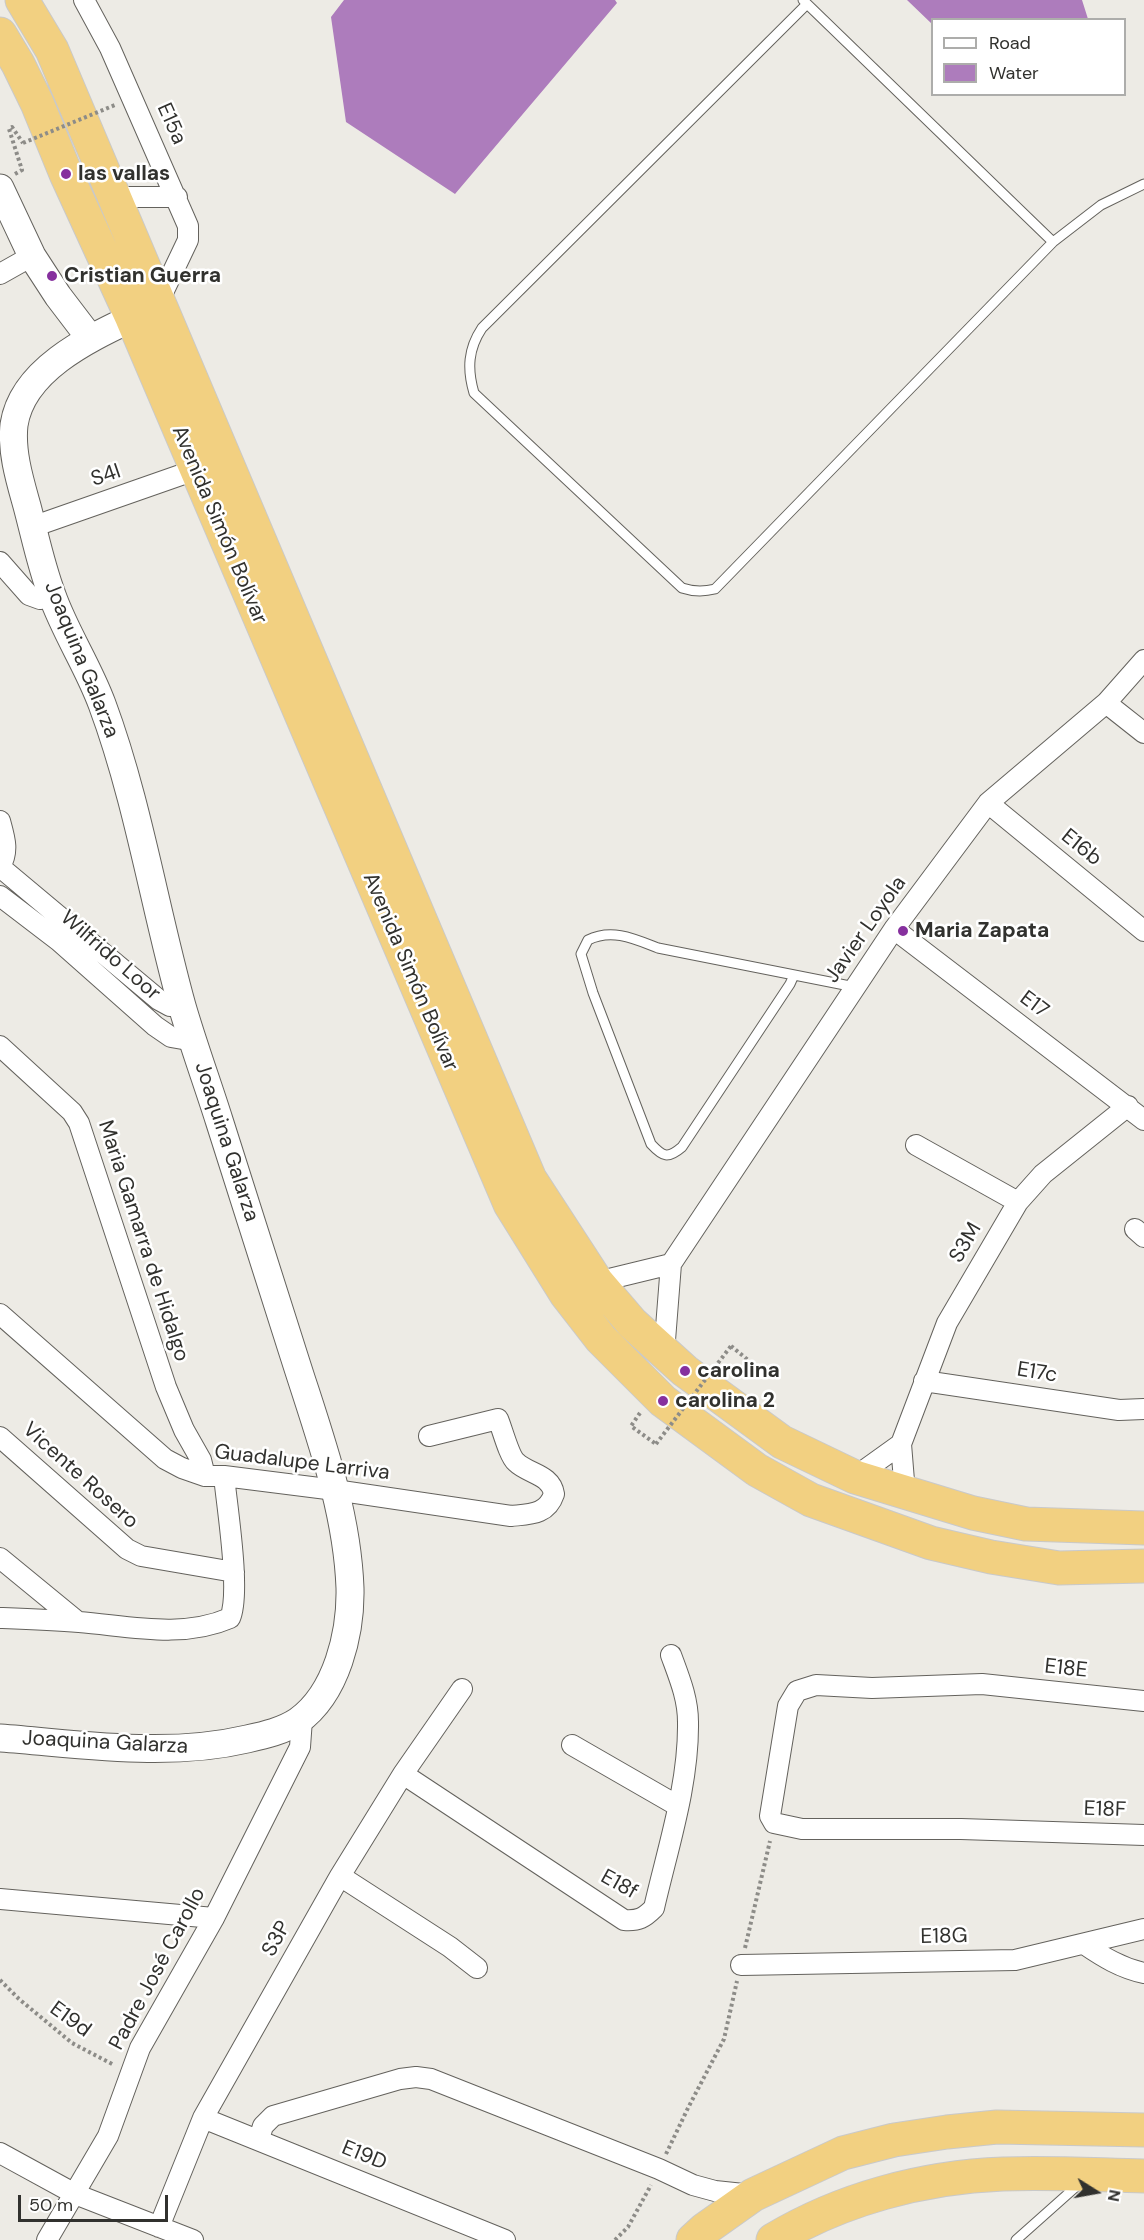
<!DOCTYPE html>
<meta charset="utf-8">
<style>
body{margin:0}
#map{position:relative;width:1144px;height:2240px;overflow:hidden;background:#edebe5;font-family:"DM Sans",sans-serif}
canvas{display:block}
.legend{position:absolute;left:931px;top:18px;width:195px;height:78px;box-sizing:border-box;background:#fff;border:2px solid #adadab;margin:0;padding:8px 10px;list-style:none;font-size:18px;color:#31312e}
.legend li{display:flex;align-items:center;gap:12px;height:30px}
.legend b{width:30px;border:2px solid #adadab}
.north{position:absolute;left:1066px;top:2162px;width:60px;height:60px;-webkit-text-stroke:4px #fff;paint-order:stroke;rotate:101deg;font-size:16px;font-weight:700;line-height:24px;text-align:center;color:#31312e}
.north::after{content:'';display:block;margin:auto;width:21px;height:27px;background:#31312e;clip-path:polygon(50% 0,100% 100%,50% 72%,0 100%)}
.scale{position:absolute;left:18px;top:2195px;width:150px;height:27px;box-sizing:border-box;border:3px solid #31312e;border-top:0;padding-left:8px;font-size:18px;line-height:21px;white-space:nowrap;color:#31312e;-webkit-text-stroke:4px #fff;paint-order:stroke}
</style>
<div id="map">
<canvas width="1144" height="2240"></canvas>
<ul class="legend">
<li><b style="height:8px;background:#fff"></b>Road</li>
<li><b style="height:16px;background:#ad7cbc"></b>Water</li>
</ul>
<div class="north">N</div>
<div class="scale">50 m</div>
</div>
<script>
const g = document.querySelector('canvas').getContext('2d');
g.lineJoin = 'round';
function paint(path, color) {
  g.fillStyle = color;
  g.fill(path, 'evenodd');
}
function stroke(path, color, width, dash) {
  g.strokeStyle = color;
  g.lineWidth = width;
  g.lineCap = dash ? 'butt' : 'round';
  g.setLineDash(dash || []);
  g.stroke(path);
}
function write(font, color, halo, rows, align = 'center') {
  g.font = font + ' "DM Sans",sans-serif';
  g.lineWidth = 5;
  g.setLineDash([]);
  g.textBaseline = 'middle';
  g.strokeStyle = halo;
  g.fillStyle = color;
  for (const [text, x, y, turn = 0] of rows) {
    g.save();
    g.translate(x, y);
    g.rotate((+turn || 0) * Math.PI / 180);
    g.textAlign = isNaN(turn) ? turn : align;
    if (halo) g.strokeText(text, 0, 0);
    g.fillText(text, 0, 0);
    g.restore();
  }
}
paint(new Path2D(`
 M344,0H615L617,3L455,194L346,122L331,17Z
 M907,0H1082L1088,19L932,20V24Z`), '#ad7cbc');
const lane = new Path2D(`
 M803,0L1053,242L715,589C703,592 694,592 682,588L474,393C467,369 468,349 482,328L807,4
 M1053,242L1101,205L1144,184
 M794,975L790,984L682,1147C668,1159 663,1157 651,1144L593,993L581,954L588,940C612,928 635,939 658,948L855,987
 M1016,2240L1079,2184`);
const street = new Path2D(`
 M84,0L110,48L188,226V240L158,303
 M115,197H177
 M0,274L32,256
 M32,527L195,470
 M0,562L29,595L40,599L52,596
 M1106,703L1144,733
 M988,803L1144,931
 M0,821C5,839 9,851 0,867
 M0,867L159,1000L170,1006H182
 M0,896L59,941L155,1026L171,1037L194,1041
 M894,929L1144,1120
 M0,1046L72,1112L79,1123L166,1387L184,1430L201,1460L205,1476
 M916,1145L1018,1202
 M1135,1229L1144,1237
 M597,1282L671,1264
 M0,1314L165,1459L182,1468L205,1476H224L335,1490L511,1516C530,1514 547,1515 554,1494C551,1474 528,1474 516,1462C509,1456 502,1428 498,1419L429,1436
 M664,1353L671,1264L894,929L988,803L1106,703L1144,660
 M924,1381L1119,1410L1144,1409
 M0,1437L127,1549L141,1556L234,1572
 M855,1477L901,1444
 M905,1493L901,1444L947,1323L1018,1202L1043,1174L1128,1106
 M0,1558L78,1622
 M0,1618C26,1619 53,1620 79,1622C129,1626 182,1639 230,1618C241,1593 227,1507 224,1476
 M1144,1701L982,1684L872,1688L816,1685L797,1691L788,1706L770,1816L774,1823L802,1829H961L1144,1835
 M572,1745L678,1806
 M403,1774L624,1920C639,1921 644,1918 654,1908C668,1847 689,1784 688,1722C688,1698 679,1677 671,1655
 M340,1876L450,1947L477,1968
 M0,1899L214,1918
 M1084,1944C1103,1957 1121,1968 1144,1973
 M741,1965L1015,1960L1144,1929
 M203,2118L505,2240
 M259,2139L263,2126L273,2116L400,2079L416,2077L431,2079L659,2169L693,2185L715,2191L753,2195
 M0,2153L75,2194L193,2240
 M159,2227L203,2118L340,1876L403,1774L462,1689
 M47,2240L108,2136L140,2048L214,1918L300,1747L302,1719`);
const secondary = new Path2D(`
 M0,188L32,256L58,296L90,338
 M0,1738C82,1744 166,1758 247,1739C265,1735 283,1731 298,1721C337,1693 351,1633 350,1588C347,1508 318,1432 294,1356C269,1278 244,1199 219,1120C207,1082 193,1044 182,1006C154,905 138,801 102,704C88,666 65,632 52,595C41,566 35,536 27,506C20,481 11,452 14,425C22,370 88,339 132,318`);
const highway = new Path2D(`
 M22,0L52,50L530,1179L597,1282L632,1323L685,1371L782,1442L855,1477L973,1513L1026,1524L1144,1528
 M0,34L18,64L37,103L66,174L132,318L510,1204L566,1294L601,1339L663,1401L757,1470L811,1500L931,1543L991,1557L1059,1568L1144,1566
 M693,2240L705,2229L753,2195L843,2153L894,2140L947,2132L997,2127L1144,2130
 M773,2240C841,2199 923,2177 1003,2174C1049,2172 1097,2175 1144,2176`);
stroke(lane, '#64625d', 11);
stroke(street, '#64625d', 22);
stroke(secondary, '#64625d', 29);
stroke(highway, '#c9c9c9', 35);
stroke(new Path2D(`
 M15,174L22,170L9,129L12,127L23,143
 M731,1346L748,1360L737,1378
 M640,1413L631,1426L656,1444
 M745,1948L770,1841
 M0,1980L19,1999L72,2043L114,2065
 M666,2154L688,2108L724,2039L737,1981
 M615,2240L628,2227L651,2185`), '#8d8c88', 4, [3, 3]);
stroke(lane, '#fff', 9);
stroke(street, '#fff', 20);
stroke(secondary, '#fff', 27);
stroke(highway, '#f2d081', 33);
stroke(new Path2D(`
 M23,143L115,105
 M656,1444L731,1346`), '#8d8c88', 4, [3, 3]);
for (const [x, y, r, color] of [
 [66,174,6,"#86309e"],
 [52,276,6,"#86309e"],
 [903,931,6,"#86309e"],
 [685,1371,6,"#86309e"],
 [663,1401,6,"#86309e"]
]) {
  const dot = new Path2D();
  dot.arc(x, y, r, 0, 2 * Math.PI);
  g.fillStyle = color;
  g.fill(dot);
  stroke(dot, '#fff', 2);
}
write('21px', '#31312e', '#fff', [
 ["E15a",171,124,66],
 ["S4I",106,476,-19],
 ["Avenida Simón Bolívar",219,525,67],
 ["Joaquina Galarza",81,660,68],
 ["E16b",1081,848,39],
 ["Javier Loyola",866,930,-55],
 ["Wilfrido Loor",110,956,41],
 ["Avenida Simón Bolívar",410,972,67],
 ["E17",1034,1005,37],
 ["Joaquina Galarza",226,1142,72],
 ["Maria Gamarra de Hidalgo",143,1241,72],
 ["S3M",966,1243,-60],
 ["E17c",1037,1373,9],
 ["Guadalupe Larriva",302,1463,7],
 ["Vicente Rosero",80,1476,42],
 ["E18E",1066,1669,6],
 ["Joaquina Galarza",105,1743,3],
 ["E18F",1105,1810,2],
 ["E18f",619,1885,29],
 ["E18G",944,1937,-1],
 ["S3P",277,1939,-61],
 ["Padre José Carollo",158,1969,-62],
 ["E19d",70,2020,36],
 ["E19D",364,2156,22]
]);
write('bold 21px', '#31312e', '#fff', [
 ["las vallas",78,174],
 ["Cristian Guerra",64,276],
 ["Maria Zapata",915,931],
 ["carolina",697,1371],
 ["carolina 2",675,1401]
], 'left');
</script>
